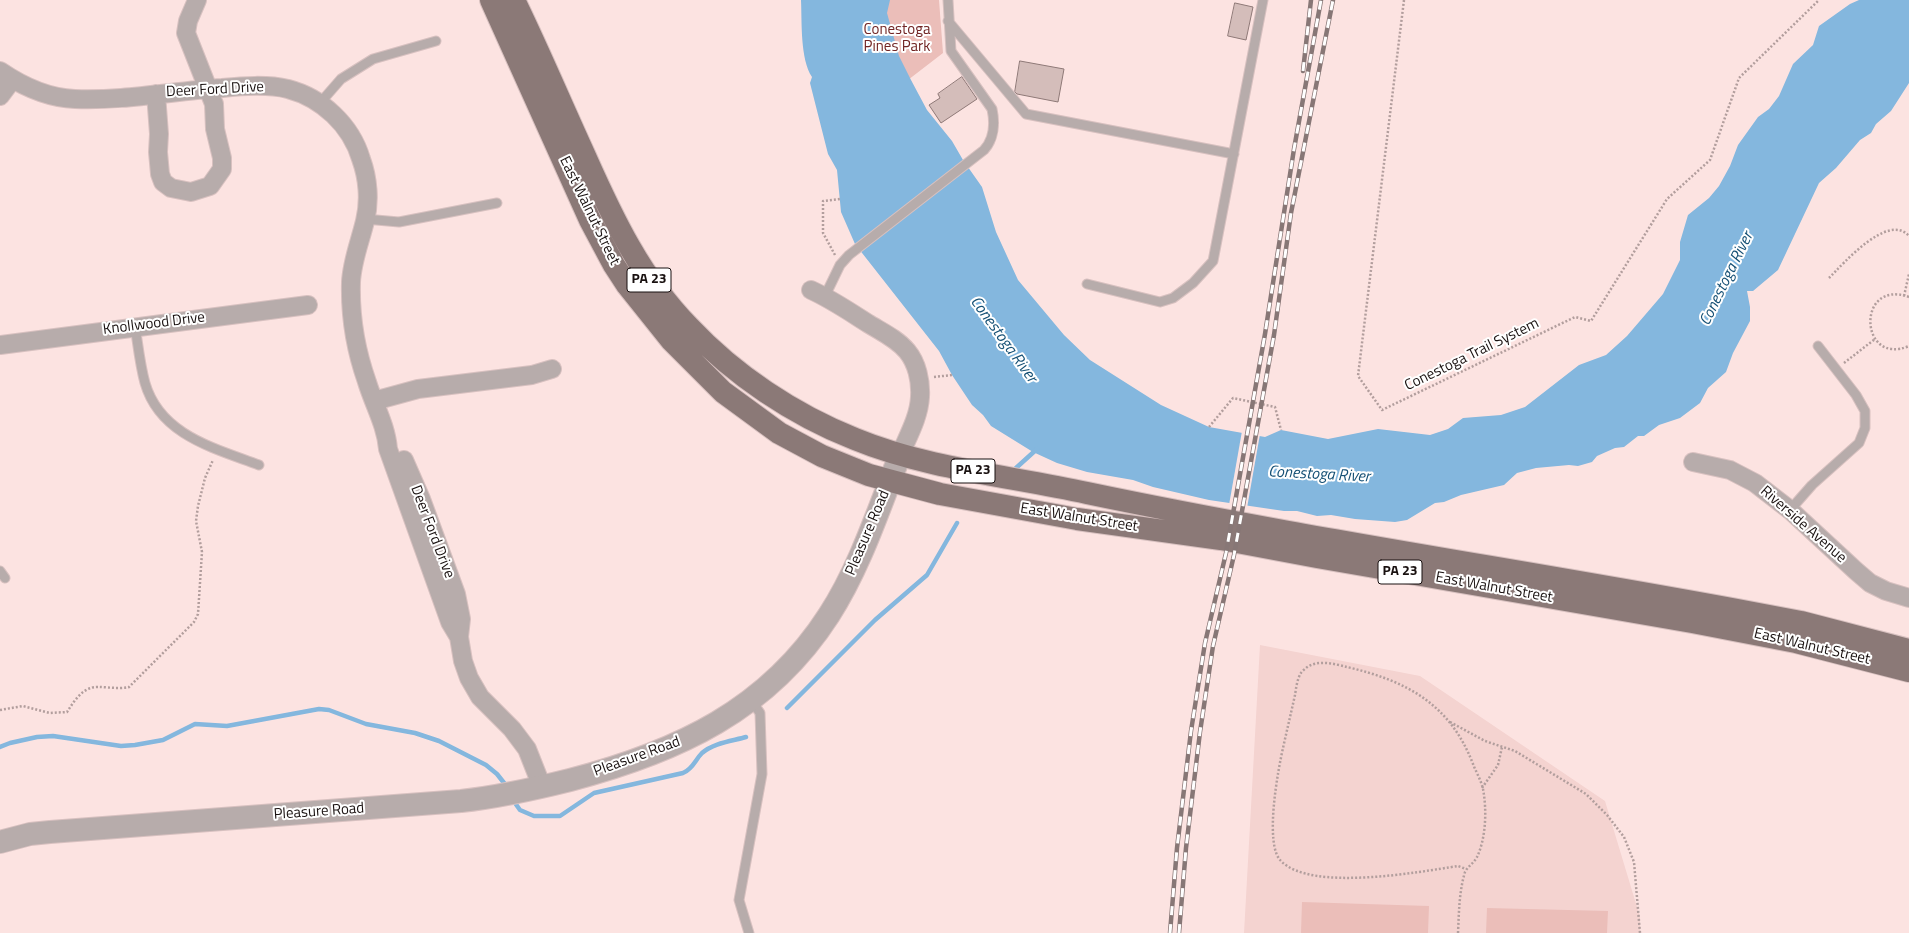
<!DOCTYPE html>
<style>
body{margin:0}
canvas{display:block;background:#fce3e1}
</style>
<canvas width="1909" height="933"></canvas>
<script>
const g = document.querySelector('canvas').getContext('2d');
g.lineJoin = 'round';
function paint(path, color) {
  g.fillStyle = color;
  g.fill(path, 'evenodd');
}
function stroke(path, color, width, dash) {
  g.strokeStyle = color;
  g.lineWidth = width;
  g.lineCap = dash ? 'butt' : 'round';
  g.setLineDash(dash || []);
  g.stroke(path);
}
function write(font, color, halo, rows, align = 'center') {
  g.font = font + ' "Titillium Web",sans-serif';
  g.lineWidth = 4;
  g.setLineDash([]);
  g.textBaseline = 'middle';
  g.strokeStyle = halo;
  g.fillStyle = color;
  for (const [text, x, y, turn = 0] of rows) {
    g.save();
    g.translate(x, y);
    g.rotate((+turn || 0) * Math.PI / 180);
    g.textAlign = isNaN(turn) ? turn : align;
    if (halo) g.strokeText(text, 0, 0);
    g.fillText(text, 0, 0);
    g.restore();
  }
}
paint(new Path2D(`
 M1260,645L1420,676L1605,801L1640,917V933H1244Z`), '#f4d3d0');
paint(new Path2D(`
 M849,0H939L943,53L869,110Z
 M1302,902L1429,906L1428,933H1301Z
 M1487,908L1608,911L1607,933H1486Z`), '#ebbeb9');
paint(new Path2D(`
 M801,0H890L887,13L899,56L911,80L927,110L952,141L963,160L982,187L996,232L1018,280L1064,335L1090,360L1161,405L1209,427L1265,437L1281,430L1328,439L1378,429L1430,435L1448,429L1463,418L1501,415L1525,407L1579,365L1606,355L1627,336L1663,294L1680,260V242L1688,215L1709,198L1719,186L1730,166L1738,145L1758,117L1769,109L1779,96L1793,64L1813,45L1819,26L1850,4L1859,0H1909V83L1891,111L1876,124L1871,133L1860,140L1836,168L1819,183L1778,270L1753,291H1747L1750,307V321L1733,353L1726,372L1708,388L1700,403L1680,418L1659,425L1644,436H1638L1624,447L1615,448L1597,456L1592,462L1578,466L1569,465L1536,468L1517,473L1504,485L1461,495L1444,502L1435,503L1407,520L1395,522L1355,519L1331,515L1317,516L1297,511H1284L1209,500L1153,487L1133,480L1087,472L1057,463L1033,452L991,426L983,415L972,405L952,375L939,351L855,244L841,212L837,170L828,154L810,83L812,77C800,59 802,22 801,0Z`), '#84b7de');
paint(new Path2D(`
 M1242,431L1260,434L1247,508L1229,505Z`), '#fce3e1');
stroke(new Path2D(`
 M1016,468L1037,449
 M787,708L875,620L927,575L957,523
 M0,747L10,743L37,737L53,736L121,746L135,745L163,740L195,724L227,726L319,709L329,710L366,724L415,733L439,741L486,765L497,774L508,788
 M515,803L520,810L534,816H560L594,793L683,773C693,769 695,760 702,753C713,743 732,741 746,737`), '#84b7de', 4.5);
const building = new Path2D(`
 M1235,3L1253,7L1246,40L1228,36Z
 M1020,61L1064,69L1058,102L1017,94L1015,92Z
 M962,77L977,99L941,123L929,105L940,98L938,94Z`);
paint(building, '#d4bdba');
stroke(building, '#8e7977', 1);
const service = new Path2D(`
 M948,21L1026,114L1234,154
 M320,103L341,79L373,59L436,41
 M365,219L399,222L497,203
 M1087,284L1160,302L1173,298L1193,283L1213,261L1263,0
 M825,296L840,265L849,255L984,150C994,139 995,123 992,109L951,51L948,0
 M135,326C138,345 140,365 145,383C160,435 214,448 259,465
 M1790,510L1812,485L1859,443L1865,428V411L1856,395L1818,346
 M0,571L5,578
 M749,933L739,900L762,774L760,713L751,700`);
const minor = new Path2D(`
 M0,71C22,86 48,98 75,99C124,101 173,91 222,88C243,86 267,84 288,89C322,98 351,125 361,159C368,178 370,201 365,221C360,242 352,261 351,282C350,316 356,351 367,382C374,405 386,425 388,449L450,622L459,637
 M156,94L159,134L158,152L160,174L163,182L171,188L191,192L210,186L222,169V158L215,129L214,104L186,33L188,21L197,0
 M0,96L12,80
 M811,290C831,299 850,312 869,324C882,332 897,339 907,351C917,363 921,381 920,397C919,417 908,436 900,455
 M0,345L308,305
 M374,401L418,389L532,375L552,369
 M404,460L421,499L456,594L461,619L459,637L463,661L469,678L480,697L512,729L527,749L542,787
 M1693,462L1730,470L1755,483L1790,510L1856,571L1870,583L1886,591L1909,598`);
const tertiary = new Path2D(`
 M0,842L30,834L50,832L461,801C498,797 534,789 570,780C677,752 768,710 829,615C860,567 879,508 900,455`);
const primary = new Path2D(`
 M491,0L590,220L614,265L627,285L671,340L723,392L779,433L822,456L869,475L940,494L1077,519L1221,539L1317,557L1692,622L1796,642L1909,671
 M514,0C539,51 561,104 585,156C613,219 641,278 689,327C734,375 794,415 855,439C928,469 1010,476 1087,493C1306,539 1528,571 1748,612L1801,622L1909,650`);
stroke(service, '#d8c1c0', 11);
stroke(minor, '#d8c1c0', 20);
stroke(tertiary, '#d8c1c0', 24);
stroke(primary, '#d8c1c0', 24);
stroke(new Path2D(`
 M1404,0L1358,376L1382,410L1575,317L1591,321L1667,199L1710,160L1739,78L1819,0
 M835,255L823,233V201L840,199
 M1829,278C1843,264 1888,212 1909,236
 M1904,296L1909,274
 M1909,297C1856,278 1859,367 1909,346
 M1844,363L1875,339
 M934,377L952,375
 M1209,427L1233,398L1275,407L1281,430
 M0,710L23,706L50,713L67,712C73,703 80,691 91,688C98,685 117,690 129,687L194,622L198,614L202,552L196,521L198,506L205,478L213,460
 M1450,722L1485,741L1515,751L1586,794L1607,815L1624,837L1634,862L1640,933
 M1482,788L1498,765L1502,747
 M1458,933C1459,912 1459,892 1465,872C1468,866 1474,863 1477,857C1486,838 1487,810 1483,789C1481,780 1476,772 1473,764C1450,704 1407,681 1347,667C1335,664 1317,659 1306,668C1306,668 1301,672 1301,673C1297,679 1296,689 1295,695C1291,713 1287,730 1283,748C1278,770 1264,845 1281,861C1311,892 1419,872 1458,866L1466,869`), '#b29e9d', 2.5, [2, 2]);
stroke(service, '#b7acab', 9);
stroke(minor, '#b7acab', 18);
stroke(tertiary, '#b7acab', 22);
stroke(primary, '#8b7977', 22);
const rail = new Path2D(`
 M1303,71L1311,0
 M1170,933L1177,848L1191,731L1205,643L1226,553L1265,334L1294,149L1321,0
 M1179,933L1186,848L1200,732L1213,646L1234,555L1274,335L1291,213L1333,0`);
stroke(rail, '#877776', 4.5);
stroke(rail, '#fff', 3, [9]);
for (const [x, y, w] of [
 [649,280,44],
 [973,471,44],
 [1400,572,44]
]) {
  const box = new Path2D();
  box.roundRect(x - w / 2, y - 12, w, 24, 3);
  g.fillStyle = '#fff';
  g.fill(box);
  stroke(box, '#191110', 1);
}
write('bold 14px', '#191110', null, [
 ["PA 23",649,280],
 ["PA 23",973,471],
 ["PA 23",1400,572]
]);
write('15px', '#712524', '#fff', [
 ["Conestoga",897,30],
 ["Pines Park",897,47]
]);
write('15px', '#191110', '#fff', [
 ["Deer Ford Drive",215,90,-3],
 ["East Walnut Street",589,211,64],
 ["Knollwood Drive",154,324,-7],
 ["Conestoga Trail System",1472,355,-26],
 ["East Walnut Street",1079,518,9],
 ["Riverside Avenue",1803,525,41],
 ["Deer Ford Drive",432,532,69],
 ["Pleasure Road",868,533,-67],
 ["East Walnut Street",1494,588,10],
 ["East Walnut Street",1812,647,13],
 ["Pleasure Road",637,757,-20],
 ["Pleasure Road",319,812,-4]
]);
write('italic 16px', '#155075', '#fff', [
 ["Conestoga River",1727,279,-64],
 ["Conestoga River",1003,340,54],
 ["Conestoga River",1319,475,3]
]);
</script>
